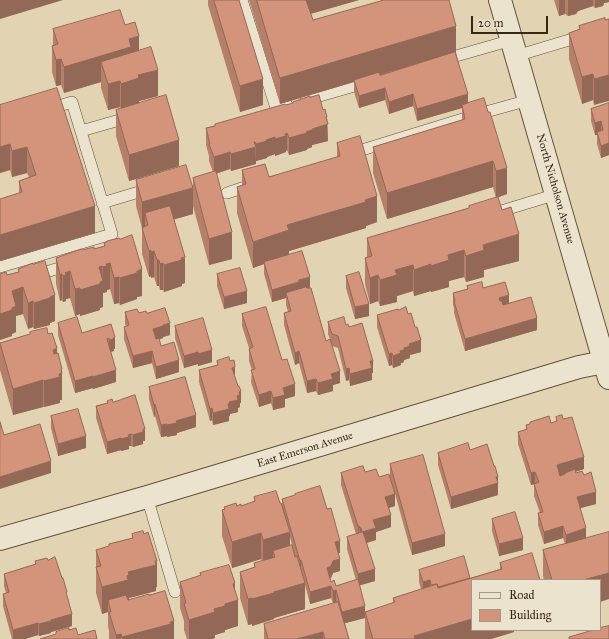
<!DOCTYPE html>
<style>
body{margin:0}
#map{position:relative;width:609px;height:639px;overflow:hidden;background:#e2d4b3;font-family:"IM FELL Great Primer",serif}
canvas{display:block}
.legend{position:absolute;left:471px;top:579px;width:130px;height:52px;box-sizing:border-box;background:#ece3ce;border:1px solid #a49884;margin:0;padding:5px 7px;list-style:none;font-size:12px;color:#382715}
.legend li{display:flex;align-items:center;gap:8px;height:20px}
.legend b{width:20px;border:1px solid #a49884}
.scale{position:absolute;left:471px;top:16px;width:77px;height:18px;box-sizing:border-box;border:2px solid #382715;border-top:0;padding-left:5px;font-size:12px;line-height:14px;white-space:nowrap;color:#382715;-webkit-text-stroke:3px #ece3ce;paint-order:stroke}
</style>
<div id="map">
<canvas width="609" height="639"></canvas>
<ul class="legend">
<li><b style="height:5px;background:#ece3ce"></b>Road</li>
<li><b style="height:11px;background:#d3947b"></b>Building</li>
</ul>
<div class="scale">20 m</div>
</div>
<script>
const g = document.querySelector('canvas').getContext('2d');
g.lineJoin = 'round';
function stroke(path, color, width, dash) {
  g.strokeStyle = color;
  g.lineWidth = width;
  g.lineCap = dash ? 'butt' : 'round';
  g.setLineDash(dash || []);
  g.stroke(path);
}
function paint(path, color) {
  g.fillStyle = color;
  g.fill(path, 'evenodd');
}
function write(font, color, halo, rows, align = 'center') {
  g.font = font + ' "IM FELL Great Primer",serif';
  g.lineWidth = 3;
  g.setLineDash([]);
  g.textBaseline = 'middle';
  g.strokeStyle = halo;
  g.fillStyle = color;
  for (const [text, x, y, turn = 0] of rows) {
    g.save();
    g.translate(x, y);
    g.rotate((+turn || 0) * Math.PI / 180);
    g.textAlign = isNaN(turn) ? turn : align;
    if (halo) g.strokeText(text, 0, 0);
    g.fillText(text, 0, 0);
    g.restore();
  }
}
const service = new Path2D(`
 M242,0L276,108L287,105
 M516,56L609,28
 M442,60L512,40
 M306,100L368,82
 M81,131L130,117
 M349,154L482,113L529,100
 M227,193L251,185
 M102,203L149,189
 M498,212L557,194
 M0,267L112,234L72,102L49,109
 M33,276L69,265
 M147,497L175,592`);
const minor = new Path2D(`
 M500,0L609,378`);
const tertiary = new Path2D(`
 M0,539L147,497L579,367L609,361`);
stroke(service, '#62523c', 12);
stroke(minor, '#62523c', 24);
stroke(tertiary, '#62523c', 24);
stroke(service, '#ece3ce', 11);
stroke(minor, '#ece3ce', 22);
stroke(tertiary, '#ece3ce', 22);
paint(new Path2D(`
 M208,0H239L263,105L240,112L208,5Z
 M249,0H359L310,14L313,20L456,52L468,103L507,194L496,198L493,187L387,219L373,173V147L462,120V108L417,121L413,106L389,114L385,100L359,108L354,92V82L280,104Z
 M554,0H609V2L604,3L603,6L595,8L593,6L578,11L576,14L568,16L565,14L559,16Z
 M605,18L594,105L593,100L582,104L569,59V33L579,30V26Z
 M125,25L139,50L158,96L139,101V103L179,166L129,181L116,136V110L121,109L120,107L108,110L101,88V82L64,93L61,85L56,86L52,72V46L53,45V29Z
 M609,103V155L601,158L597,144V135H595L591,121V109Z
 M0,105L95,233L19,193V181L29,177L27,173L12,177L10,170L0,173Z
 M286,105L327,122L328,141L312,145V147L307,149V150L289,155L287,150L286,151V152L275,156V154L267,157V158L256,161V160V164L231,171L230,169L216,174L232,259L209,265L193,206V214L174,219L185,283L182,284V286L164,292L163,290H160L159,286H157L154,277L151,278V276L149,277L142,254V228L136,206V180L193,185V178L213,172L209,161V156L206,145V128Z
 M337,143L377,222L366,226V228L289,251V255L310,288L326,341L330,339L328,334V322L346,325L373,373H372V380L350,386L349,380L346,381L338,348L332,346L340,383L333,385V391L318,395L316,391L307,393L299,363L295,365L284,325V313L288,312L286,305V298L272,302L264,274V264L253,268L237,213V187L242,185V170L269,177L337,158Z
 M469,206L502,210L519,261L484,270V277L466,282L464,277L449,281V287L431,292V291L414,296L413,291L397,296V302L380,306L378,301L370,304L365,284V258L367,257V238L469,208Z
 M104,243L142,296L137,297V299L120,305L119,303L114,304L110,289L107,290V292L103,293V307L100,308V310L80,316V314L75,316L70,298L66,299V301L63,302L62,300L60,301L56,284V258L82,250L94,249L104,246Z
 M18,269L55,321L50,323V325L34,329L33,327L28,329L23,314L16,316V332L12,334V336L0,340V274L7,275L18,272Z
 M217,274L247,303L224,309L217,286Z
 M346,276L369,316L355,319L346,288Z
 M467,286L483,288L509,304L537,330L465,351L454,313V308L453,305V293L467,289Z
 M125,312L147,313L170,335L163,337V338L159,340L161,346L179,372L156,379L152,363L133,368L124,339V327L126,326L125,324Z
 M242,314L282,360L295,396L285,399V407L273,410L271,403L259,407L251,382L252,370L249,361V348L242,326Z
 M377,315L421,352L410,355V358L404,360V362L401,363V365L393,368L392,365L389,366L377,327Z
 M58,323L82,333L111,324L115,349H114V351L111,352L116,382L93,389V388L75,393L58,335Z
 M175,326L212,362L198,366V364L184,368L175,338Z
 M30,332L48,334L57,353L62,395V400H60V403L44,407H43L13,415L0,370V343L30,334Z
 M217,361L235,378L241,403H240V407L238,408V412L230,414V416H229V421L213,425L212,420L210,421L199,382V370L217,365Z
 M149,387L196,427L177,433V435L167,437V436L161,437L155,416L154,417L149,399Z
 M107,401L113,402L145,441H143V444L133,447L131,446H129V449L121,451V450L107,454L96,418V406L107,403Z
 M51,416L86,448L58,456L51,428Z
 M556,417L584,469L575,472L596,504L580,508L586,538L600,580H544L543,576V550L565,544L563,538L544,544L538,525V513H540L534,496V484L531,485L518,444V432L526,430V425L530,424V422L551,423L556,422Z
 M470,450L494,466L498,477V495L451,509L438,465V453Z
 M390,464L445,546L412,555L395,494V506L389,508L391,527L376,532V540L367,543L375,581L359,585L365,612L393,603V598L421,589L419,582V570L470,578L500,569V563L540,580H472L514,630V632L491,639H365V618L345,623L349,639H264V624L336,603V602L333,603L331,598L310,604L305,585V609L274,618V619L252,626V624L248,625L240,598V572L254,568V563L262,561L261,559L232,568L222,536V510L224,509V507L241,506L254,502V497L280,503L282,507V499L340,553H338L340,571L333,573L331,578L330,579L331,582L336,586L356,580L347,549V537L356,534L341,485V473L365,472L379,477L390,476ZM290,537L295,557L290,546Z
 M492,519L523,550L499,556L492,531Z
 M132,534L157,587H156V591L129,598V600L149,595L174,639H109V631L108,626V612L102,614L96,593V550L109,547V544L132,538Z
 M35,561L67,598L72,626L51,632V633L39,636L38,635L25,639H12L3,606V594L6,593L4,586V574L35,564Z
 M200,573L235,590L238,626L225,630V632L215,635V638L213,639H187L184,630V621L180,608V582L200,576Z`), '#b57f6a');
paint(new Path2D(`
 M0,0H63L0,19Z
 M303,0H359L303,16Z
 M559,0H565V14L559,16Z
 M568,0H593V6L578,11L576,14L568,16Z
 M595,0H609V2L604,3L603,6L595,8Z
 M456,26V52L355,82L354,80V82L280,104V78Z
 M139,36V63L101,62V82L64,93V67L129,39Z
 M61,59V85L56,86V60Z
 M158,70V96L139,101V104L121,110V84L138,75Z
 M593,74V100L582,104V77Z
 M609,75V101L594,105V79Z
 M263,79V105L240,112V86Z
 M120,81V107L108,110V84Z
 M385,88V100L359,108V96Z
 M413,94V106L389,114V102Z
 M468,94V106L462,105V108L417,121V109Z
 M326,117H327L328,141L312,145V147L307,149V150L289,155V138L306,132Z
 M601,121V133L597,132V135H595V123Z
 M287,133V150L286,151V152L275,156V139Z
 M275,137V154L267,157V158L256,161V144L266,140Z
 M179,140V166L129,181V155Z
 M255,142L256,164L231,171V154Z
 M609,143V155L601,158V146Z
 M10,144V170L0,173V147Z
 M27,147V173L12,177V151Z
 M230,152V169L214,174V157Z
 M493,161V187L387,219V193Z
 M507,168V194L496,198V171Z
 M193,188V214L148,227L145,213V228H142V202Z
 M377,196V222L366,226V228L289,251V257L264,262V264L253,268V242L287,225Z
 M95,206V233L0,261V235Z
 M232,232V259L209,265V239Z
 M519,234V261L484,270V277L466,282V256L483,245Z
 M151,250V276L149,277V251Z
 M464,250V277L449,281V287L431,292V266L448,255Z
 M154,251V277L151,278V252Z
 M185,257V283L182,284V286L164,292V265Z
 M157,260H159V286H157Z
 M110,263V289L107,290V292L103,293V307L100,308V310L80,316V290L99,267L102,266L103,281V267L106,264Z
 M163,263V290H160V264Z
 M431,264V291L414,296V270Z
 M413,265V291L397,296V302L380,306V280L395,270Z
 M142,269V296L137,297V299L120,305V278Z
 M70,271V298L66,299V301L63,302V276L65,273Z
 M62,274V300L60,301V275Z
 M378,275V301L370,304V278Z
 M119,277V303L114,304V278Z
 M310,277V289L286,293V298L272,302V290Z
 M23,287V314L16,316V332L12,334V336L0,340V314L12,291Z
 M80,288V314L75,316V289Z
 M247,291V303L224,309V297Z
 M55,295V321L50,323V325L34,329V303Z
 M509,295V307L499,310V298Z
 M33,301V327L28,329V303Z
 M369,304V316L355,319V307Z
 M537,318V330L465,351V339Z
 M170,323V335L163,337V338L153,341V329L163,325Z
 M115,337V349H114V351L109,352V340Z
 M421,340V352L410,355V358L404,360V362L401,363V365L393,368V356L400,351L409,344Z
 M57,348V375L53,350Z
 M212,350V362L198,366V354Z
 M152,351V363L133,368V356Z
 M299,351V363L295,365V353Z
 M198,352V364L184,368V356Z
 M392,353V365L389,366V354Z
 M179,360V372L156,379V367Z
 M370,361H373V373H372V380L350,386V374Z
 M235,367V379L232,368Z
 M349,368V380L346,381V369Z
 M62,369V400H60V403L44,407V381L59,374L61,370Z
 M116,370V382L93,389V377Z
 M340,371V383L333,385V391L318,395V383L331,374Z
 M93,376V388L75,393V381Z
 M316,379V391L307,393V381Z
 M43,380V407L13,415V389Z
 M295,384V396L285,399V407L273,410V398L283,388Z
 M241,391V403H240V407L238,408V412L230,414V416H229V421L213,425V413L228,404L229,402L237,396L239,392Z
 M271,391V403L259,407V395Z
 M155,404V416L154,417V405Z
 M212,408V420L210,421V409Z
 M196,415V427L177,433V435L167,437V425L176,421Z
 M167,424V436L161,437V425Z
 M145,429V441H143V444L133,447V435Z
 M131,434V446H129V449L121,451V439L128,435Z
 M86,436V448L58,456V444Z
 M121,438V450L107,454V442Z
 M584,457V469L565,475V473V475L557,477V465Z
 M51,461V473L0,489V477Z
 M535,472V484L531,485V473Z
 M496,477H498V495L451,509V497Z
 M596,492V504L577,509V497Z
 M395,494V506L385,509V497Z
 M391,515V527L376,532V540L362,544V532L373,520Z
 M358,526H359V538H358Z
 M563,526V538L544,544V532Z
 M360,528H361V540H360Z
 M586,528V540L566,547V535Z
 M290,532V558L275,557L273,551V563L263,566V540Z
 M261,533V559L232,568V542Z
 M445,534V546L412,555V543Z
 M523,538V550L499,556V544Z
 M340,541V553L335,554V542Z
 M340,559V571L333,573L331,578L327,580V568L333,561Z
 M301,560V572L300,573V561Z
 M157,561V587H156V591L129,598L128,606L108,600V612L102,614V587L128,572Z
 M375,569V581L358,586V574Z
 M609,573V599L600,602V580H583Z
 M470,578V590L432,589Z
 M430,580V592L423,594V582Z
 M235,583V601L238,600V626L225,630V632L215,635V638L213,639H189V620L225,604L233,584Z
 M305,583V609L274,618V619L252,626V599L274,592Z
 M331,586V598L310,604V592Z
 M336,590V602L333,603V591Z
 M252,598V624L248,625V599Z
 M365,606V618L342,624V612Z
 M72,614V626L51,632V633L39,636V624L51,620Z
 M472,619V630H514V632L491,639H414V636Z
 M174,621V639H122V637Z
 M38,623V635L25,639H13V630Z
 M323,632V639H297Z
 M121,634V639H116V635Z`), '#946856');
const building = new Path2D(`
 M214,0H239L263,79L240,86Z
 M257,0H306L313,20L384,0H449L456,26L280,78Z
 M120,10L125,25L135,22L139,36L129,39L131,47L64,67L61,59L56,60L52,46L58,44L53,29Z
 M605,18V20L609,19V75L594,79L593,74L582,77L569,33L580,29L579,26Z
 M151,47L158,70L138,75L139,78L121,84L120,81L108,84L101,62Z
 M455,52L468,94L417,109L413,94L389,102L385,88L359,96L354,80L379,72L380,75Z
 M57,88L95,206L0,235V199L22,192L19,181L36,175L27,147L12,151L10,144L0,147V105Z
 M166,95L179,140L129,155L116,110Z
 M319,95L323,110L325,109L327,117H326L328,124L312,129V130L306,132L307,133L289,138L287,133L285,134L286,136L275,139V137L266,140L267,141L256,144L255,142H254L256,147L231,154L230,152L214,157L209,144H210L206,128L215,126V124L285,104L286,105L293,103V102L310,96V97Z
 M484,98L488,112H490L507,168L496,171L493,161L387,193L373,147L465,119L462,105Z
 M609,103V143L601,146L597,132L603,130L601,121L595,123L591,109Z
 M360,136L377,196L365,200L366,202L287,225L289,230L253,242L237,187L246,184L242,170L265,164L269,177L340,156L337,143Z
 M186,165L193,188L142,202L136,180Z
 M216,171L232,232L209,239L193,178Z
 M498,197L502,210L511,207L519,234L483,245L484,250L466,256L464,250L448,255L449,260L431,266V264L414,270L413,265L395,270L397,275L380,280L378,275L370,278L365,258L372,256L367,238L469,208V206Z
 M170,206L185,257L181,258L182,260L164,265L163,263L160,264L159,260H157L154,251L151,252V250L149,251L142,228L148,225L145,213Z
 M132,235L142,269L137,271V273L120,278L119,277L114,278L110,263L106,264L107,266L103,267L102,266L99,267L103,281L100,282V284L80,290V288L75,289L70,271L65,273L66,275L63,276L62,274L60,275L56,258L81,249L82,250L94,247V249L105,246L104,243L107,242V241L119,238L120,239Z
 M302,251L310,277L299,280V282L272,290L264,262Z
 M45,261L55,295L50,297V298L34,303L33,301L28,303L23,287L12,291L16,306L12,308V310L0,314V274L6,272L7,275L19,272L18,269L33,263V264Z
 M240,268L247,291L224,297L217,274Z
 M359,272L369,304L355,307L346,276Z
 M482,282L483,288L505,282L509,295L499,298L500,301H502L503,305L531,297L537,318L465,339L454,301H455L453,293L468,289L467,286Z
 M306,287L307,288H311L326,341L330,339L340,371L331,374L333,379L318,383L316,379L307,381L299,351L295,353L284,313L291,311L286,293Z
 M266,307L282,360L287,359L295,384L283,388L285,395L273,398L271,391L259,395L251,370L255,369L249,349L253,347L242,314Z
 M406,307L408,314L411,313L415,327H417L421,340L409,344L410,346L404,348V350L400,351L401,353L393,356L392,353L389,354L377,315L398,309V310Z
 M165,308L170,323L163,325V326L153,329L156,339L159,338L161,346L174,342L179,360L156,367L152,351L133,356L124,327L129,325L125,312L137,309L139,313L146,311L147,313Z
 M77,317L82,333L111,324L115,337L113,338L114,339L109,340V338L107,339L116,370L93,377V376L75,381L58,323Z
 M344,317L346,325L348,324L349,327L362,323L373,361H370L372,368L350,374L349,368L346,369L338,336L332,334L328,322Z
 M203,318L212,350L198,354V352L184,356L175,326Z
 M47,328L48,334L52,333L57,348L53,350L54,354L58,353L62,369L61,370L62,373L59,374L60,377L44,381L43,380L13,389L0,343L30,334V332Z
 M229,357L230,361L234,360L235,367L232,368L238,386H239L241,391L239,392L240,395L237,396L238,400L229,402L230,404H228L229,409L213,413L212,408L210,409L199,370L218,365L217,361Z
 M185,377L196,415L176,421L177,423L167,425V424L161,425L155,404L154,405L149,387Z
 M135,395L145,429H143V432L133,435L131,434L128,435L129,437L121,439V438L107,442L96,406L108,403L107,401L112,399L113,402Z
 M78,409L86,436L58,444L51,416Z
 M562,415L563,419L572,417L584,457L557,465L560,476L565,474V473L575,469L576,473L582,471L584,475L591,472L596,492L577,497L586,528L566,535L563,526L544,532L538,513L543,512L534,484L539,482L535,472L531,473L518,432L527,429L526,425L530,424V422L549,416L551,423L557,421L556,417Z
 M0,422L4,435L40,424L51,461L0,477Z
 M468,443L470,450L487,444L494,466H495L498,477H496L498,483L451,497L438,453Z
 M423,455L445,534L412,543L390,464Z
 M363,466L365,472L376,469L379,477L389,474L395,494L385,497L391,515L373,520L376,528L362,532L361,528H360L359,526H358L341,473Z
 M320,486L327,509L331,508L340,541L335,542L340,559L333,561L331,566L327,568L331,582L334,580L336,586L358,579L365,606L342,612L336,590L333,591L331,586L310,592L301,560L300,561L282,499L295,495V494Z
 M276,491L280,503H281L290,532L263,540L261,533L232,542L222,510L225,509L224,507L236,503L237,506L241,504V506L255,501L254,497Z
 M515,512L523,538L499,544L492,519Z
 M143,531L144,534L148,532L157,561H155L156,565L128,572L129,575L127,576L128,580L102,587L96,567L101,566L96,550L109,546V544L133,538L132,534Z
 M363,532L375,569L358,574L347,537Z
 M609,532V573L583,580H552L543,550Z
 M292,545L295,557L297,556L305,583L274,592V593L252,599V598L248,599L240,572L255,567L254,563L275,557L273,551Z
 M532,553L540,580H472V619L414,636L415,639H373L365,612L395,602L393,598L437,584L438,588L502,569L500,563Z
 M464,556L470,578L438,587L437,584L431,585L430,580L423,582L419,570Z
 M55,557L62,578H63L67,592H66L72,614L51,620V621L39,624L38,623L13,630L3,594L9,592L4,574L36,564L35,561L47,558L48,560Z
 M229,565L235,583L233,584L238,600L225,604V606L214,609L215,612L189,620L184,604L186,603L180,582L201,575L200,573Z
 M165,591L174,621L170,622L171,624L122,637L121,634L116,635L109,612H111L108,600L126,595L128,600L149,594V595Z
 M338,602L349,639H325L323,632L297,639H268L264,624Z
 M609,626V639H569V637L593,630H600V628Z
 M69,628V630L76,628L78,635L95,630L97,639H40L56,634V632Z`);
paint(building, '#d3947b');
stroke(building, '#946856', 1);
write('11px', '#382715', '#ece3ce', [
 ["North Nicholson Avenue",555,189,74],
 ["East Emerson Avenue",305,450,-17]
]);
</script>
